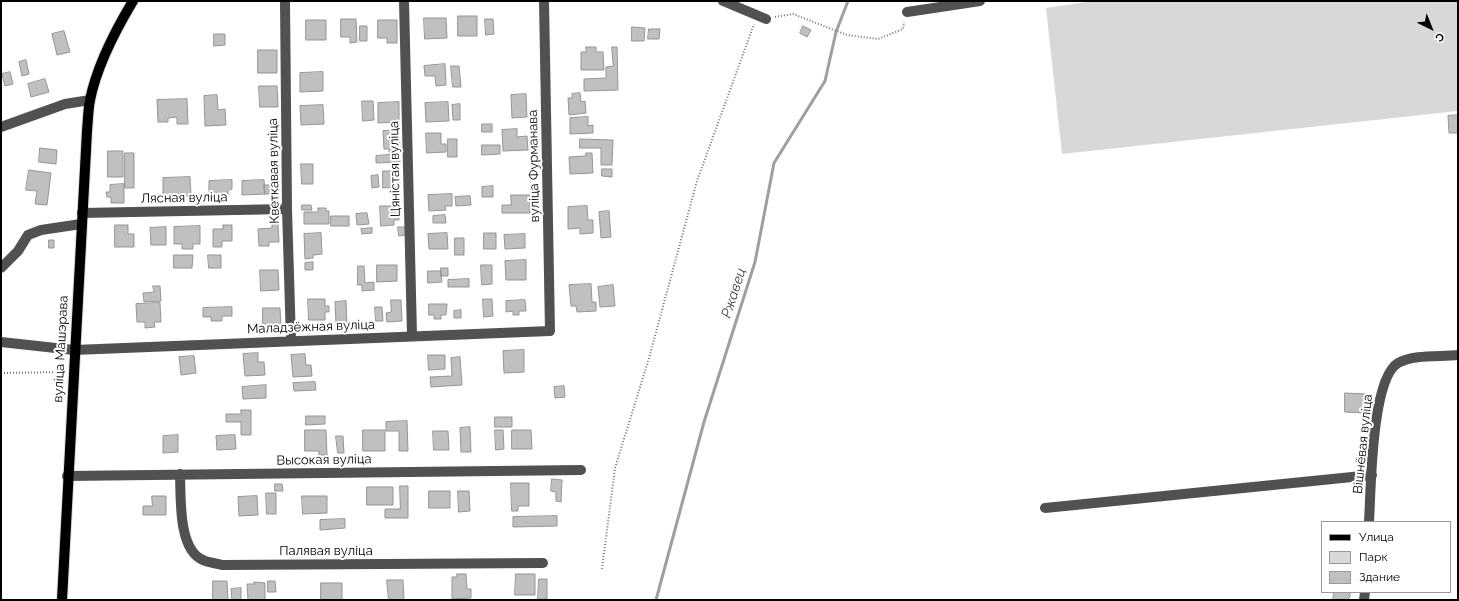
<!DOCTYPE html>
<meta charset="utf-8">
<style>
body{margin:0}
#map{position:relative;width:1459px;height:601px;overflow:hidden;background:#fff;font-family:Raleway,sans-serif}
canvas{display:block}
.frame{position:absolute;inset:0;border:2px solid #000;pointer-events:none}
.legend{position:absolute;left:1321px;top:521px;width:130px;height:72px;box-sizing:border-box;background:#fff;border:1px solid #999;margin:0;padding:5px 7px;list-style:none;font-size:12px;color:#000}
.legend li{display:flex;align-items:center;gap:8px;height:20px}
.legend b{width:20px;border:1px solid #999}
.north{position:absolute;left:1411px;top:8px;width:40px;height:40px;-webkit-text-stroke:3px #fff;paint-order:stroke;rotate:137deg;font-size:11px;font-weight:700;line-height:16px;text-align:center;color:#000}
.north::after{content:'';display:block;margin:auto;width:14px;height:18px;background:#000;clip-path:polygon(50% 0,100% 100%,50% 72%,0 100%)}
</style>
<div id="map">
<canvas width="1459" height="601"></canvas>
<div class="frame"></div>
<ul class="legend">
<li><b style="height:5px;background:#000"></b>Улица</li>
<li><b style="height:11px;background:#d8d8d8"></b>Парк</li>
<li><b style="height:11px;background:#c0c0c0"></b>Здание</li>
</ul>
<div class="north">С</div>
</div>
<script>
const g = document.querySelector('canvas').getContext('2d');
g.lineJoin = 'round';
function paint(path, color) {
  g.fillStyle = color;
  g.fill(path, 'evenodd');
}
function stroke(path, color, width, dash) {
  g.strokeStyle = color;
  g.lineWidth = width;
  g.lineCap = dash ? 'butt' : 'round';
  g.setLineDash(dash || []);
  g.stroke(path);
}
function write(font, color, halo, rows, align = 'center') {
  g.font = font + ' Raleway,sans-serif';
  g.lineWidth = 4;
  g.setLineDash([]);
  g.textBaseline = 'middle';
  g.strokeStyle = halo;
  g.fillStyle = color;
  for (const [text, x, y, turn = 0] of rows) {
    g.save();
    g.translate(x, y);
    g.rotate((+turn || 0) * Math.PI / 180);
    g.textAlign = isNaN(turn) ? turn : align;
    if (halo) g.strokeText(text, 0, 0);
    g.fillText(text, 0, 0);
    g.restore();
  }
}
paint(new Path2D(`
 M1093,1H1458V111L1062,154L1046,8Z`), '#d8d8d8');
stroke(new Path2D(`
 M656,600L704,422L755,262L774,163L825,81L836,32L848,1`), '#9f9f9f', 3);
const building = new Path2D(`
 M458,16H477V36H458Z
 M424,18H446L447,38L425,39Z
 M341,19H356L357,42L350,43V37H341Z
 M485,19H493L494,34L486,35Z
 M306,20H326V40H306Z
 M378,20H397V43H387V38H378Z
 M360,26H367V41H360Z
 M803,26L811,30L807,37L800,33Z
 M632,27L645,28L644,41H632Z
 M649,29H660L659,39H648Z
 M64,31L70,52L57,55L52,34Z
 M214,34H225V45L214,46Z
 M586,47H596V52H603L604,70H581V52H586Z
 M612,47H617L618,90L584,91V79L606,78V67L613,66Z
 M258,50H277V73H258Z
 M26,60L29,74L22,76L19,62Z
 M445,64L446,85L436,86L435,76H425L424,66Z
 M451,66H459L461,87H453Z
 M10,72L13,84L5,86L2,74Z
 M323,72V91L300,92V73Z
 M45,79L49,92L31,97L28,84Z
 M259,86H277L278,107H260Z
 M580,93L581,102L585,101L586,113L569,115L568,98H572V94Z
 M526,94L527,117L512,118L511,95Z
 M217,95L218,110L225,109L226,125L205,126L204,96Z
 M187,99L188,124H177V117L168,118V122H158L157,100Z
 M362,101H373L374,120L363,121Z
 M399,102V122L378,123V103Z
 M448,102L449,121L426,122L425,103Z
 M460,104V120H453L452,105Z
 M323,105L324,124L301,125L300,106Z
 M1458,115V133H1449L1448,116Z
 M588,117V126L593,125V133L570,134V118Z
 M482,124H492V132H482Z
 M517,129V137L527,136L528,150L503,151L502,130Z
 M399,130L400,148H396V152H389V149H384L383,131Z
 M426,133H441V144H446V152L427,153Z
 M448,139H457V157H448Z
 M580,139L613,140L612,165H601V148H580Z
 M482,145H500V154L482,155Z
 M40,148L57,150L56,164L39,162Z
 M108,151H123V177H108Z
 M125,153H134V188H125Z
 M586,153H592L593,173L570,174L569,157L586,156Z
 M399,154L400,162L376,163V156Z
 M301,164H313V184H302Z
 M602,169H612V177L602,176Z
 M29,170L51,173L47,205L35,204L37,191L26,190Z
 M383,171H399L400,187L383,188Z
 M378,175L379,187L372,188L371,176Z
 M190,177L191,196L163,197V178Z
 M232,180V189L228,190V195L209,196V181Z
 M264,180L265,194L242,195V181Z
 M124,184V203H111V197H107L106,192H110V185Z
 M264,185H272V190H269V194H265Z
 M493,186V197H482V187Z
 M452,194V206H445L446,210L429,211L428,195Z
 M511,195H530V213H502V205H511Z
 M470,196L471,205L456,206L455,197Z
 M302,205H311L312,210H302Z
 M380,206H399V220H394V225L381,226Z
 M587,206L588,220H593V233L580,234V228L568,229V207Z
 M318,208H326V211H329V224H304V212H318Z
 M609,211L611,237L601,238L599,212Z
 M367,213L369,224L357,225L356,214Z
 M445,215L446,223H433V216Z
 M331,216H349V226H331Z
 M278,224L279,242H269V246H259L258,229L272,228V225Z
 M115,225H128V234H134V247H115Z
 M223,225H232V241H222V247H213V229H223Z
 M200,226V244H193V249H182V244H174V227Z
 M166,227V245H151L150,228Z
 M398,227H406V235L399,236Z
 M372,228V233L362,234L361,229Z
 M321,233L322,254L313,255V258L305,259L304,234Z
 M447,233L448,249H429L428,234Z
 M484,233H496V249H484Z
 M525,234V248L505,249L504,235Z
 M455,238H464V255H455Z
 M49,240H54V248H49Z
 M174,255H193L192,268H174Z
 M208,255H221V268H209Z
 M526,260V280H506L505,261Z
 M313,262V270H305V263Z
 M377,265H397V281L377,282Z
 M481,265H492V284L482,285Z
 M358,266H364L365,283L374,282V290L362,291V285H358Z
 M441,268H448V276H441Z
 M260,270H278L279,290L261,291Z
 M428,271H441L442,282L428,283Z
 M469,279V287H448V280Z
 M591,284L592,302H596V311L577,312L576,306H571L569,285Z
 M613,285L615,306L600,307L598,287Z
 M153,286H160L161,301L144,302L143,293L154,292Z
 M308,299H325V306H329V312H325V320H309Z
 M483,299H492L493,316L484,317Z
 M391,300H401L402,321L387,322L386,313L391,312Z
 M525,300L526,311H519V315H513V311L506,312V301Z
 M346,301L347,324H336L335,302Z
 M160,303L161,322H154L155,327L145,328V322H137L136,304Z
 M429,304H447L446,315H441V319H434V315H429Z
 M232,307V316H222V321H211V317H203V308Z
 M375,307H382L383,321H376Z
 M263,308H280L281,326L263,327Z
 M461,310V318H454V311Z
 M524,350V372L504,373L503,351Z
 M258,353V362H264L265,375L245,376L243,354Z
 M305,354L306,365H311L312,376L293,377L291,355Z
 M428,355H445V369L429,370Z
 M194,356L196,373L181,375L179,357Z
 M460,357L462,385L431,387L430,377L452,376L451,358Z
 M315,382L316,390L294,391L293,383Z
 M266,385V398L243,399L242,387Z
 M564,386L565,397L555,398L554,387Z
 M1345,393L1365,394V413L1345,412Z
 M241,410H251V435H241V422H226V414H241Z
 M306,416H325V424L306,425Z
 M495,417H512V427H495Z
 M407,421L408,451H399V431H386V422Z
 M470,427L471,452H461L460,428Z
 M305,430H326L327,455H319V451H305Z
 M363,430H385V451H363Z
 M495,430H503L504,449L496,450Z
 M512,430H531L532,449H512Z
 M433,431H448L449,450H434Z
 M178,435V452L163,453V436Z
 M235,435L236,449L217,450L216,436Z
 M336,436H343L344,453H338Z
 M552,479L562,480L561,502L556,501V492L551,491Z
 M511,483H529V506H518V511H512Z
 M275,484H282L283,491H275Z
 M400,486H408V518H385V509H400Z
 M367,487H393V505H367Z
 M429,491H450V508H429Z
 M458,491H469L470,511L459,512Z
 M266,493H276V514H267Z
 M152,496H166V515H143V506H152Z
 M257,496L258,515L239,516L238,497Z
 M302,496H327V513L303,514Z
 M557,516V526L513,527V517Z
 M345,519V528L320,530V520Z
 M457,574H466L467,589H471V598L452,599V577H457Z
 M516,574H535V595H515Z
 M539,579H547V599H538Z
 M387,580H403L404,600H389Z
 M213,581H227L228,600H213Z
 M268,581H275L276,592H268Z
 M254,582L265,583V600H248L247,584H254Z
 M321,583H342V600H321Z
 M241,588V600H232L231,589Z
 M1334,592H1350V597L1347,600H1333Z`);
paint(building, '#c0c0c0');
stroke(building, '#959595', 1);
const major = new Path2D(`
 M62,600L87,131C88,121 88,110 90,100C97,65 115,31 133,1`);
stroke(major, '#dbdbdb', 12);
stroke(new Path2D(`
 M775,17L793,14L847,35L878,39L903,29L904,22
 M1,373L64,372
 M602,569L615,468L649,358L697,181L754,24`), '#737373', 2, [1, 2]);
stroke(new Path2D(`
 M285,1L287,209L291,341
 M404,1L412,335
 M723,1L766,19
 M907,12L980,1
 M1,127L65,104L90,100
 M82,213L287,209
 M1,268L18,251L28,235L41,230L81,224
 M1,342L74,350L550,331L544,1
 M180,474C181,498 178,550 203,560C209,563 216,563 222,565L543,563
 M67,476L581,470
 M1045,508L1372,475
 M1369,522C1371,491 1371,379 1398,363C1414,354 1440,357 1458,355
 M1364,600L1365,592`), '#515151', 10);
stroke(major, '#000', 10);
write('13px', '#000', '#fff', [
 ["вуліца Фурманава",534,166,-91],
 ["Цяністая вуліца",395,169,-91],
 ["Кветкавая вуліца",274,171,-91],
 ["Лясная вуліца",184,198,-1],
 ["Маладзёжная вуліца",311,327,-2],
 ["вуліца Машэрава",61,349,-87],
 ["Вішнёвая вуліца",1363,444,-84],
 ["Высокая вуліца",324,460,-1],
 ["Палявая вуліца",326,551]
]);
write('italic 14px', '#404040', '#fff', [
 ["Ржавец",734,293,-72]
]);
</script>
